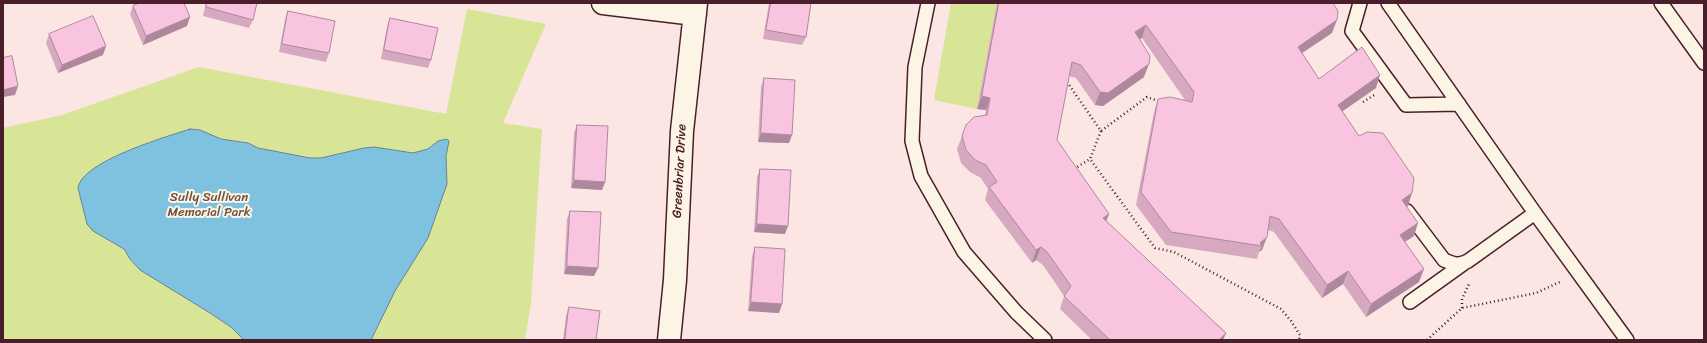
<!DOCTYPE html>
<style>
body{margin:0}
#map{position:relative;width:1707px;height:343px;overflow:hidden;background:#fbe6e4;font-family:Sriracha,sans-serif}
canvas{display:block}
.frame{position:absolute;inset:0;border:4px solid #4a1f2b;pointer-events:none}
</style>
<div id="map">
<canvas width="1707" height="343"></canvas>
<div class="frame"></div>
</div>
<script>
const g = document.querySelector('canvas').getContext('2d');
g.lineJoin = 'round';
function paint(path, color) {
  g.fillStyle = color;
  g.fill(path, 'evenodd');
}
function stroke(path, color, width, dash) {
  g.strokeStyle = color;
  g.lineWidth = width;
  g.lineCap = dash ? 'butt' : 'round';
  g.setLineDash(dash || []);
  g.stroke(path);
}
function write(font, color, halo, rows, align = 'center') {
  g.font = font + ' Sriracha,sans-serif';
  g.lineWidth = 4;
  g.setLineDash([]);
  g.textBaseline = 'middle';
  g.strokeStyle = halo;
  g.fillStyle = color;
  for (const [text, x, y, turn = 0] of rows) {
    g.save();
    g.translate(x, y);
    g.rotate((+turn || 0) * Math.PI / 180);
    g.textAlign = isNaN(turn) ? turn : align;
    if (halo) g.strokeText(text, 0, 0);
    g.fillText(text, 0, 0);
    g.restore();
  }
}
paint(new Path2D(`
 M951,3H997L977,109L934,100Z
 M467,9L546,24L503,123L542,129L531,302L525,340H3V128L62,115L199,67L446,114Z`), '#d8e496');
const water = new Path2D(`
 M190,129L200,130L221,139L248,143L258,148L310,158H321L364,148L374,147L413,153L428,149L438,141L447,139L449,141L446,156L447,184L428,238L395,291L371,340H244L231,327L210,313L140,270L130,259L124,249L93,231L87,224L78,188C82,161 166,137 190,129Z`);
paint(water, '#7fc2df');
stroke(water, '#6a8197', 1);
const lane = new Path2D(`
 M928,3L915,67L912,141L921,176L964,252L1016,312L1045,340
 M1360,3L1352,31L1406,105L1459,104
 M1388,3L1537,216L1627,340
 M1661,3L1704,63
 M1407,211L1444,260C1453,264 1459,266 1468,261L1535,213
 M1410,302L1463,264`);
const street = new Path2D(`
 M603,3L695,14
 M669,340L675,280L682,131L696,3`);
stroke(lane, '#4a1f2b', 16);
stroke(street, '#4a1f2b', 25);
stroke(new Path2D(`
 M1067,82L1101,131L1147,97L1161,102
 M1363,102L1376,94
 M1101,131L1090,159L1155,248L1174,252L1281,309L1291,321L1300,335L1299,340
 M1074,169L1090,159
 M1462,308V299L1469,284
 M1427,340L1462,308L1536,293L1562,281`), '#4a1f2b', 2.5, [1, 3]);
stroke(lane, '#fcf5e5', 13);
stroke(street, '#fcf5e5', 22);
paint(new Path2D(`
 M206,3H257L253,20L249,28L203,16Z
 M769,3H811L806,37L802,45L763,39Z
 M997,3H1333L1332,33L1302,53L1319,79L1376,88L1342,111L1359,136L1412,193L1407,207L1414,236L1405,242L1419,282L1366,317L1343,284L1322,298L1274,232L1268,230L1262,250L1259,252L1257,259L1166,245L1136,205L1154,112L1158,99L1185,100L1142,38L1139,39L1144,77L1103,106L1095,105L1076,78L1069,76L1057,140L1109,214L1106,221L1226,333L1223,340H1092L1060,309L1064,296L1043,265L1036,260L1032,263L985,200L988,189L981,178L970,172L961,163L957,149L962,136L985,115L986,110L977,109Z
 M133,6L187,26L143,45L130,14Z
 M288,11L329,53L326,62L279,52L285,20Z
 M390,18L431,60L428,68L381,59L387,27Z
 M49,34L103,55L58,73L46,43Z
 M764,78L789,143L758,142L761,87Z
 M577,125L605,182L602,190L571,188L574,133Z
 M760,169L785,234L754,232L757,177Z
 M570,211L594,276L564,274L567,219Z
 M755,247L782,304L779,313L748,311L752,256Z
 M569,307L596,340H563L566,316Z`), '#d6a9c1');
paint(new Path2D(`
 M190,17L187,26L143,45L146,36Z
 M1337,20L1332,33L1293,59L1298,47Z
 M1146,25L1142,38L1130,45L1135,32Z
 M106,46L103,55L58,73L62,65Z
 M1149,64L1144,77L1103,106L1095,105L1100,92Z
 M1380,75L1376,88L1333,118L1338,105Z
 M18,86L15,95L3,97V90Z
 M982,96L990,98L986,110L977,109Z
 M761,133L792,135L789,143L758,142Z
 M574,180L605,182L602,190L571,188Z
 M1412,193L1408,206L1398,213L1402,200Z
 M1109,214L1104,227L1103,218Z
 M1418,223L1414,236L1395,248L1400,235Z
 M757,224L788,226L785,234L754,232Z
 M1267,237L1262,250L1259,252L1262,246L1260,243Z
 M1041,247L1036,260L1032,263L1036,250Z
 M567,266L598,268L594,276L564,274Z
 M1424,269L1419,282L1366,317L1371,304Z
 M1348,271L1343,284L1322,298L1327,285Z
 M751,302L782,304L779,313L748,311Z
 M1226,333L1223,340H1219Z`), '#ae899d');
const building = new Path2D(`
 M140,3H184L190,17L146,36L133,6Z
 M207,3H257L253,20L206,7Z
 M771,3H811L806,37L766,30Z
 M999,3H1333L1338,11L1337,20L1298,47L1319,79L1362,47L1380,75L1338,105L1359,136L1367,132L1383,133L1414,178L1412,193L1402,200L1418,223L1400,235L1424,269L1371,304L1348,271L1327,285L1279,219L1270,216L1267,237L1260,243L1262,246L1171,232L1141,192L1158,99L1170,97L1192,102L1194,92L1146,25L1135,32L1150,56L1149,64L1108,93L1100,92L1081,65L1072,62L1057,140L1109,214L1103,218L1226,333L1219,340H1110L1064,296L1071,286L1047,252L1041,247L1036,250L989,187L997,182L986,165L975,160L966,150L962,136L966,125L974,117L987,115L990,98L982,96Z
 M288,11L335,21L329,53L282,44Z
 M93,16L106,46L62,65L49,34Z
 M390,18L438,28L431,60L384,50Z
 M12,56L18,86L3,90V58Z
 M764,78L795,80L792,135L761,133Z
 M577,125L608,126L605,182L574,180Z
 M760,169L791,170L788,226L757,224Z
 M570,211L601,212L598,268L567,266Z
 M755,247L785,249L782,304L751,302Z
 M569,307L600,311L596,340H565Z`);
paint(building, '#f9c4e0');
stroke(building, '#ae899d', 1);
write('13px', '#4a1f2b', '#fcf5e5', [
 ["Greenbriar Drive",680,171,-87]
]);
write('13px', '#6e5046', '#fcf5e5', [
 ["Sully Sullivan",209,198],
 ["Memorial Park",209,213]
]);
</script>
